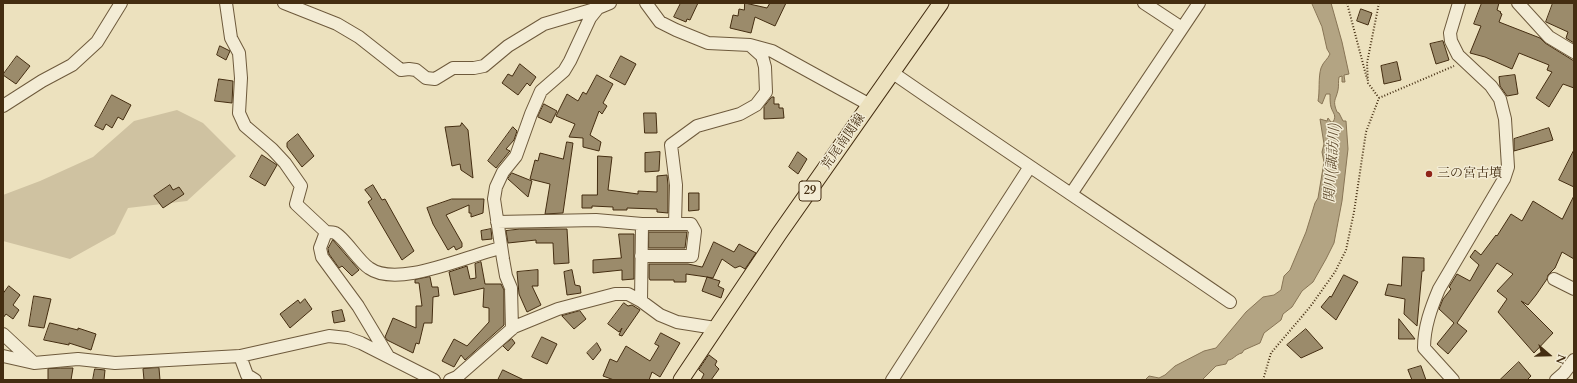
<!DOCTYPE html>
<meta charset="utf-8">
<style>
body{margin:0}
#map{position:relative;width:1577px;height:383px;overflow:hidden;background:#ece1be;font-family:Cardo,serif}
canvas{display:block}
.frame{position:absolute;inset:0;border:4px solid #442d11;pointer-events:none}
.north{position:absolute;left:1529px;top:335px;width:40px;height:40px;-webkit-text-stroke:3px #f3ecd5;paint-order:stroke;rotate:110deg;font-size:11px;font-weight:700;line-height:16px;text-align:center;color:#442d11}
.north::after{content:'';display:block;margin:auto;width:14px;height:18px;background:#442d11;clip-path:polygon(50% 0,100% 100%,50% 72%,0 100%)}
</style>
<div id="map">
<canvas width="1577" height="383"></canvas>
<div class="frame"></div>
<div class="north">N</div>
</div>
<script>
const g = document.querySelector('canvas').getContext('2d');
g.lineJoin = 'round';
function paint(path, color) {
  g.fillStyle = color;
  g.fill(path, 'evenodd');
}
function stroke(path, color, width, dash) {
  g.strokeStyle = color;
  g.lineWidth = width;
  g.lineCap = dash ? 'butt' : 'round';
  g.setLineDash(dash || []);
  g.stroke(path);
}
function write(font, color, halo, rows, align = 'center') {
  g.font = font + ' Cardo,"Noto Serif JP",serif';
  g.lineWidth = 3;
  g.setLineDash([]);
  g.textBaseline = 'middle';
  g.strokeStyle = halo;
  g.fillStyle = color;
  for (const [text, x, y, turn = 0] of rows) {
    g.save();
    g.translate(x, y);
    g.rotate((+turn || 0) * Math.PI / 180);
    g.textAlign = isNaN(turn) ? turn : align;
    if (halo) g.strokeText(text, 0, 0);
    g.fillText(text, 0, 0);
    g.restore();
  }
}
paint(new Path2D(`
 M177,110L203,123L236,156L187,201L128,208L115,234L70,259L3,241V195L40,181L93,157L134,121Z`), '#cfc2a1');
const water = new Path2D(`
 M1312,3H1331L1342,42L1349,74L1344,75L1345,82H1342V76L1339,77C1338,81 1339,86 1338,90C1336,100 1332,100 1337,112L1339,113L1343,121H1346L1348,149L1342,201L1334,243L1326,259L1313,282L1302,291L1292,307L1283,314L1281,320L1264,333L1260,343L1244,350L1242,353C1236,354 1233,360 1228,360L1226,364L1216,366L1202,380H1145L1149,376L1159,378L1165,375L1175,366L1204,351L1216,348L1246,312L1263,297L1274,295L1281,290L1284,276L1290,270L1306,232L1315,203L1318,198L1324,162L1322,152L1324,144L1320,119L1327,121L1328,118L1331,122H1333C1337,115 1333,114 1331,107C1330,104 1330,98 1330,94H1326L1322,104L1318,101C1320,91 1318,78 1321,68C1323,62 1328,59 1330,54L1327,49L1322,27Z`);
paint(water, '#b3a483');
stroke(water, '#877455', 1);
const building = new Path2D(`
 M681,3H698L690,20L687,19L686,22L674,17Z
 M745,3L767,8L770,3H786L775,26L755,17L751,33L730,28L733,15L738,16L739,9L744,10Z
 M1482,3H1499L1497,10L1501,12L1500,13L1502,14L1499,22L1540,38L1545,43L1574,61V88L1563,84L1549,107L1536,98L1552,72L1547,70L1549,65L1519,53L1512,69L1485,57L1470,53L1481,26L1474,24Z
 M1553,3H1574V43L1566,38L1568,32L1546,22Z
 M1361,9L1372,13L1368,25L1357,21Z
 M1443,41L1449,60L1436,64L1430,44Z
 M220,46L230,51L226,60L217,55Z
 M17,56L30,66L16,84L3,75Z
 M621,56L636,64L625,85L610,77Z
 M1397,62L1401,80L1384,84L1381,66Z
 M520,64L536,77L530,86L527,83L518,95L502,83L508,74L512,76Z
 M597,75L613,84L603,103L607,106L602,114L599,111L590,135L601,142L599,151L583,147V138L569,137L575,124L556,116L567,94L578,101L583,92L586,94Z
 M1515,75L1518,94L1507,96L1500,86L1499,77Z
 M219,79L233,81L232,103L215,101Z
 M112,95L131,105L123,120L118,117L112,128L106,124L103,130L95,126Z
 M772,97H774V104H779V108H783L784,118L764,119V107Z
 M544,104L557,111L551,123L538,117Z
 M644,113H656L657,133H645Z
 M462,123L468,130L473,178L461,170L460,164L452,166L445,127L460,126Z
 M513,127L517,131L514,140L506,149L510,151L509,152L496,168L488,161Z
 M1549,128L1553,140L1514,151V139Z
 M298,134L314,156L302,167L287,147V143Z
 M567,142L573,143L563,213L545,214L550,184L530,179L535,160L538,161L540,153L563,159Z
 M1574,150V187L1559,180Z
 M660,152L659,171L645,172V153Z
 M798,152L807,159L798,174L789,167Z
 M262,155L277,165L265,186L250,177Z
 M598,156L612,157L608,190L638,194V191L657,192V176L667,175L668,185V213L657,212V209L627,208V210H613V207L592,206V208H582V195H597Z
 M512,173L532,181L528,197L508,179Z
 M170,185L173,190L179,187L184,194L163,208L154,196Z
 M373,185L382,200L385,199L414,251L402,260L368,202L372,199L365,190Z
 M689,193H699V210L689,211Z
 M1574,196V259L1562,252L1555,268L1548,275L1547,279L1536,295L1528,305L1521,301L1553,333L1534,353L1498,312L1507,299L1497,291L1513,274L1497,263L1457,323L1467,331L1448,354L1437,344L1454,323L1439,309L1443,299L1451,289L1449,287L1457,274L1470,281L1479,265L1470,257L1475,250L1481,255L1496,235L1497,236L1511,214L1522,221L1533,201L1562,219Z
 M452,199H484L483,213L471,217V213H469V205L446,215L462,243V247L456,250L454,246L448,250L433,224L427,208Z
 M491,229L492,239L482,240L481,231Z
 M520,229H567L569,263L554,264L553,243H536V240L508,243L506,231Z
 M649,232H687L685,248H649Z
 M619,234H634V279L622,280V270L593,273V260L621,258Z
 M333,240L359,270L352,276L342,266L339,268L329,254L328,249Z
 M714,242L734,252L739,244L756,253L745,269L740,266L735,268L722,259L713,278L707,277L720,281L718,286L724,289L721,298L702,291L707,277L686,274V282H674V280H650L649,278V264H688L702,267Z
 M1403,257L1424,258V271H1422L1417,326L1404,314L1405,299L1385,295L1388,284L1401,286Z
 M481,262L485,284H501L504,290V325L465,360L461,355L454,367L442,361L454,339L467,346L489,322V308L483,307L484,288L454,295L449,272L467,266L470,279L476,278L475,264Z
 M538,270V286H532L541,305L527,312L519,294L517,272Z
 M572,270L575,285L580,286L581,293L567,295L564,272Z
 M1344,275L1358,282L1336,320L1321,307L1330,296L1331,297Z
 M430,277L432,287H438L439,296L433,297L432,323H424L419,344L416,343L413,353L387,340L385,337L393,318L416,328V306H422L419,283H415V280Z
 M9,286L20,295L13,305L19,310L13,319L6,314L3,318V294Z
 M34,296L51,299L44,328L29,326Z
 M305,299L312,309L290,328L280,314L298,300L300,303Z
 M624,303L628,306L632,305L640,310L622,336L619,335L622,328L619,332L608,324Z
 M342,310L345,321L334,323L332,312Z
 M580,311L586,319L574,329L562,316Z
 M1399,319L1415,339H1399Z
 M50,323L78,330V328L96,334L91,350L69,343V345L44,340Z
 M1306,329L1323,348L1301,358L1287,345Z
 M661,333L680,343L660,377L652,372L649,380H614L603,376L610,359L617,362L626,346L650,361L659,346L655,344Z
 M542,337L557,344L547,364L532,357Z
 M512,339L515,343L508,351L503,346Z
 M597,343L601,350L593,360L587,353Z
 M709,355L717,361L715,365L719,369L711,380H701L704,374L699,370Z
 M1519,362L1531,376L1527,380H1500Z
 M1421,366L1426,380H1412L1408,370Z
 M61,368H73L71,380H48V369Z
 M159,368L160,380H144L143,369Z
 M95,369L105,370L104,380H93Z
 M503,370L524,380H498Z`);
paint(building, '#9b8b6b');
stroke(building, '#442d11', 1);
const minor = new Path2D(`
 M226,3L231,38L239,53L241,78L239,113L245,126L272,149L285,163L301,186L296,204L326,232L320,248L322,257L358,306L388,356
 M284,3L337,24L359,37L401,70L409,69L416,70L426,78L435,79L453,68H474L484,66L508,46L544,24L598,8
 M646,3L660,22L676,30L708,43L750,45L772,51L870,105
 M1144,3L1182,28
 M1518,3L1549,37L1574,52
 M893,73C1004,150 1118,225 1230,302
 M3,106L42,81L72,65L97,42L121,3
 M1071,194L1199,3
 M497,222L596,220L642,224H691L695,231L692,256H641
 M675,224L676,185L671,145L697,126L740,114L756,105L766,92L765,67L762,56L752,47
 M326,232C329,232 333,232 335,233C344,237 359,262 369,268C398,289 468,255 501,248
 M1554,279L1574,289
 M641,301L642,224
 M512,329L511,288L506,276L503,259L494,199L496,187L503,172L516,156L531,114L541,91L564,71L570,61L590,18L598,8L610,3
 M3,334L33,362
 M3,356L34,363L78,359L115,363L240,356L329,336L347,338L361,343L434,380
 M240,356L247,375L255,380
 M450,380L457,377L514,327L558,309L615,294H628L641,301L660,315L677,322L715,328
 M892,380L1029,168
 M1453,380L1424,348C1424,327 1431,308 1439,289L1504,179L1508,167L1505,119L1500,99L1491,86L1458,55L1451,41L1450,33L1459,3
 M1556,380L1564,373L1574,360`);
const major = new Path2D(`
 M681,380L779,234L941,3`);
stroke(minor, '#6e5a3c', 14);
stroke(major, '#442d11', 17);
stroke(new Path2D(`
 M1347,3L1367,79
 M1379,3L1367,63L1368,83L1379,98
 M1263,380L1271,353L1310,307L1335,272L1346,250L1354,212L1366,132L1379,98L1454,66`), '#442d11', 2, [1, 2]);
stroke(minor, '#f3ecd5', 12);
stroke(major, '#ece1be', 15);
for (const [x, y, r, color] of [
 [1429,174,4,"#8f2418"]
]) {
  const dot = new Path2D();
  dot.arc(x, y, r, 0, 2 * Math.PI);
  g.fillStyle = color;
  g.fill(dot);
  stroke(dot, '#f3ecd5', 1.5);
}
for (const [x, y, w] of [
 [810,191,22]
]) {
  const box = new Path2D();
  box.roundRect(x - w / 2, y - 10, w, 20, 3);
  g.fillStyle = '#f3ecd5';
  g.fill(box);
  stroke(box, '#442d11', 1);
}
write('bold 12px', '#442d11', null, [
 ["29",810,191]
]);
write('13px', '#442d11', '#f3ecd5', [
 ["荒尾南関線",844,142,-55]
]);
write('13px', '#442d11', '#f3ecd5', [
 ["三の宮古墳",1437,174]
], 'left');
write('italic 14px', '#604b2e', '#f3ecd5', [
 ["関川(諏訪川)",1333,163,-86]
]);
</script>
